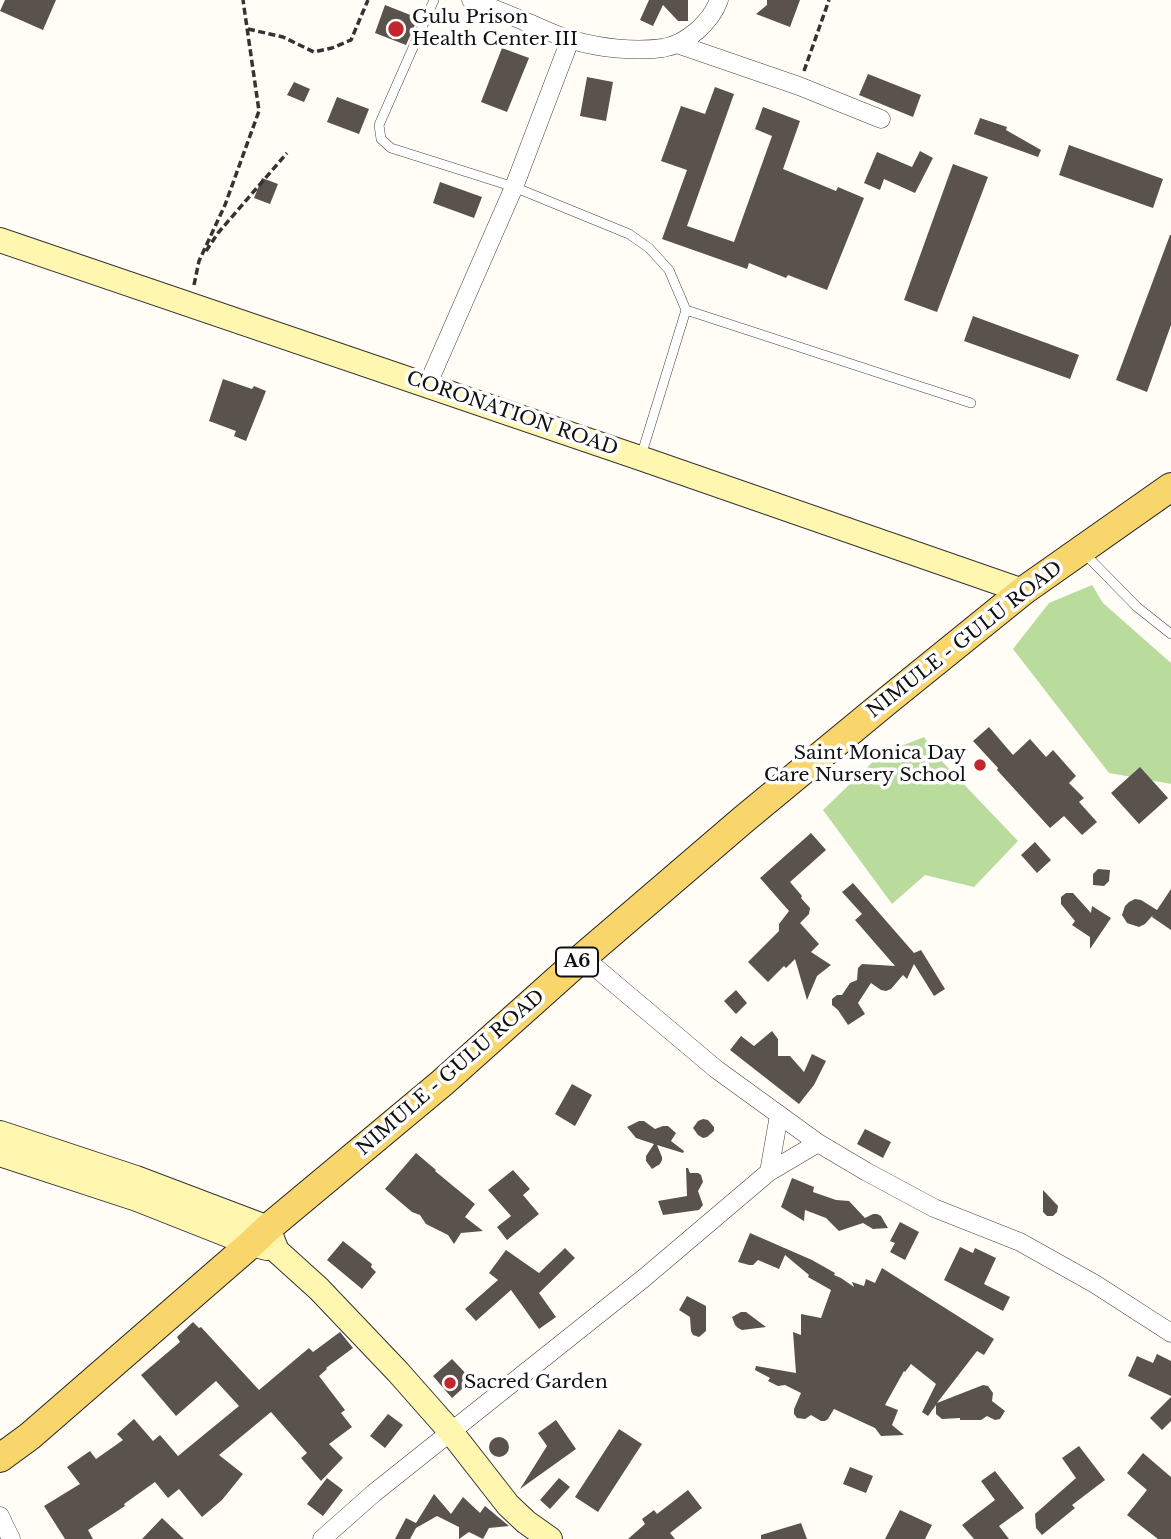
<!DOCTYPE html>
<style>
body{margin:0}
canvas{display:block;background:#fffdf5}
</style>
<canvas width="1171" height="1539"></canvas>
<script>
const g = document.querySelector('canvas').getContext('2d');
g.lineJoin = 'round';
function paint(path, color) {
  g.fillStyle = color;
  g.fill(path, 'evenodd');
}
function stroke(path, color, width, dash) {
  g.strokeStyle = color;
  g.lineWidth = width;
  g.lineCap = dash ? 'butt' : 'round';
  g.setLineDash(dash || []);
  g.stroke(path);
}
function write(font, color, halo, rows, align = 'center') {
  g.font = font + ' "Libre Baskerville",serif';
  g.lineWidth = 7;
  g.setLineDash([]);
  g.textBaseline = 'middle';
  g.strokeStyle = halo;
  g.fillStyle = color;
  for (const [text, x, y, turn = 0] of rows) {
    g.save();
    g.translate(x, y);
    g.rotate((+turn || 0) * Math.PI / 180);
    g.textAlign = isNaN(turn) ? turn : align;
    if (halo) g.strokeText(text, 0, 0);
    g.fillText(text, 0, 0);
    g.restore();
  }
}
paint(new Path2D(`
 M1092,585L1103,603L1171,663V784L1109,773L1013,649L1049,603Z
 M924,737L935,754L1018,841L974,887L925,875L892,904L823,810L881,754Z`), '#b9dc9c');
paint(new Path2D(`
 M5,0H56L43,30L0,11Z
 M649,0H688V21H678L663,5L653,26L640,20Z
 M767,0H800L790,27L756,14L767,5Z
 M385,5L418,18L406,45L375,33Z
 M502,48L529,58L507,112L481,102Z
 M868,74L921,95L913,117L859,95Z
 M587,77L613,82L606,121L580,116Z
 M294,82L310,89L304,102L287,95Z
 M715,87L734,94L687,226L734,242L772,136L755,129L763,107L800,121L783,169L836,191L838,187L864,198L827,290L788,275L786,278L749,263L747,269L662,239L687,170L661,161L681,106L705,114Z
 M337,97L369,109L359,134L327,122Z
 M980,118L1007,127L1006,130L1041,150L1038,157L974,134Z
 M1069,145L1163,179L1153,208L1059,175Z
 M920,151L933,158L915,193L884,179L880,190L864,183L877,152L912,167Z
 M953,164L988,177L937,312L904,300Z
 M262,178L278,184L270,204L254,198Z
 M440,182L482,197L474,218L433,203Z
 M1170,235H1171V325L1147,392L1116,380Z
 M973,316L1079,355L1070,379L964,341Z
 M223,379L252,389L254,386L266,391L246,441L234,436L236,431L209,421Z
 M989,727L1013,755L1030,739L1046,757L1053,750L1076,776L1069,783L1084,798L1079,802L1097,822L1082,835L1064,816L1050,828L997,770L998,768L973,741Z
 M1140,767L1168,798L1139,824L1111,793Z
 M811,833L826,850L790,882L802,896L801,898L810,908L809,914L800,923L819,944L811,952L831,965L817,976L807,1000L795,959L786,968L784,966L768,982L748,962L779,931V924L789,911L760,878Z
 M1035,842L1051,860L1037,873L1021,855Z
 M1098,869L1110,870L1109,881L1104,886L1093,885V874Z
 M853,883L914,953L921,950L945,989L934,996L914,964L907,979L903,975L891,989L886,991L881,990L871,983L858,1003L865,1014L848,1025L838,1010L832,1005V999L837,995H842L850,983L857,980L858,968L862,964L895,966L855,920L862,914L842,892Z
 M1171,889V930L1152,917L1153,915L1145,924L1139,927L1127,923L1122,915L1125,906L1129,902L1135,899L1141,900L1157,910Z
 M1066,893H1073L1091,913L1092,906L1111,918L1090,949V937L1072,925L1075,921L1061,904V897Z
 M736,990L747,1003L736,1014L724,1001Z
 M772,1031L778,1039V1056H790L804,1072L812,1054L826,1061L814,1085L799,1104L730,1050L741,1036L754,1046Z
 M572,1084L592,1095L575,1126L555,1114Z
 M703,1119L708,1120L714,1127V1131L707,1137L703,1138L698,1135L693,1128L698,1121Z
 M639,1121H644L655,1129L663,1126H668L676,1133L671,1141L684,1151L683,1153L657,1145L662,1157V1160L660,1164L652,1169L646,1161V1156L654,1144L636,1138L627,1127Z
 M865,1129L891,1142L883,1158L857,1144Z
 M416,1153L436,1170L435,1171L475,1204L465,1217L483,1231L461,1233L454,1244L448,1235L426,1224L420,1215L412,1212L385,1189Z
 M686,1168H688L690,1173H698L701,1175L703,1182L698,1191L703,1205L699,1210L663,1215L658,1201L687,1196Z
 M513,1170L530,1189L523,1195L539,1214L507,1240L497,1227L511,1216L488,1190Z
 M792,1178L814,1187L813,1192L836,1200L849,1201L865,1218L873,1214H877L881,1216L888,1228L873,1229L863,1223L839,1231L826,1218L805,1210L804,1221L781,1207Z
 M1043,1190L1058,1206L1057,1212L1053,1216H1047L1043,1212Z
 M900,1222L919,1232L905,1260L890,1252L895,1243L890,1241Z
 M750,1233L812,1260L835,1273L834,1275L841,1278L854,1287L852,1282L864,1286L866,1279L875,1283L882,1268L994,1339L984,1355L977,1351L937,1403L983,1385L988,1386L993,1393L992,1401L1005,1411L1000,1419L995,1420L987,1416L981,1420H960V1418L942,1419L936,1414V1405L928,1416L922,1412L936,1384L911,1364L905,1372L904,1371L885,1405L898,1410L892,1425L904,1435L881,1436L875,1428L834,1409L828,1419L825,1421H821L811,1415L805,1419L797,1418L794,1414V1409L801,1393L785,1385L778,1386L768,1381L770,1378L755,1370L756,1366L796,1373L793,1332L801,1335V1314L821,1318L831,1290L808,1277L809,1275L785,1255L779,1269L758,1260L753,1265H749L738,1262Z
 M343,1241L372,1264L371,1267L376,1272L362,1289L327,1260Z
 M960,1247L973,1253L975,1248L996,1258L984,1284L1010,1297L1003,1311L944,1280Z
 M565,1248L575,1258L539,1293L556,1317L539,1329L511,1290L476,1321L465,1309L498,1280L489,1273L506,1250L539,1273Z
 M687,1296L706,1306V1331L699,1337L693,1335L691,1331L690,1317L679,1310Z
 M741,1312H746L766,1327L742,1330L738,1328L735,1325L732,1317Z
 M193,1322L199,1328L201,1327L259,1390L309,1348L313,1352L340,1332L353,1348L326,1368L327,1369L319,1376L345,1410L341,1413L352,1427L329,1444L343,1458L321,1481L301,1458L307,1453L271,1412L219,1455L243,1474L222,1500L202,1517L179,1489L168,1498L155,1482L124,1504L125,1506L88,1530L93,1539H65L44,1506L80,1484L67,1467L90,1451L96,1459L123,1440L117,1434L134,1419L153,1441L160,1435L178,1456L239,1406L216,1381L176,1416L141,1375L180,1342L177,1337Z
 M1157,1354L1171,1361V1396L1128,1376L1137,1356L1153,1363Z
 M452,1359L472,1380L452,1398L433,1376Z
 M1171,1397V1421L1162,1430L1150,1418Z
 M388,1414L403,1425L385,1448L370,1436Z
 M556,1420L576,1449L520,1489L547,1446L538,1433Z
 M619,1429L642,1444L598,1512L575,1497Z
 M489 1447a10 10 0 1 1 20 0a10 10 0 1 1-20 0Z
 M1079,1446L1105,1480L1072,1505L1075,1508L1042,1535L1036,1528L1035,1514L1076,1478L1062,1458Z
 M1143,1453L1171,1477V1539H1158L1127,1515L1147,1490L1127,1473Z
 M850,1467L873,1476L866,1493L843,1484Z
 M995,1471L1024,1508L999,1526L1009,1539H974L962,1525L995,1500L981,1481Z
 M327,1478L343,1490L323,1516L307,1504Z
 M559,1478L570,1487L550,1509L540,1500Z
 M688,1490L702,1508L670,1533L675,1539H628L645,1524L642,1519L654,1510L657,1514Z
 M434,1494L451,1514L463,1497L480,1513L485,1506L509,1526L489,1528L483,1539L469,1532L459,1539V1527L437,1516L416,1528L410,1539H395L406,1518L416,1523Z
 M900,1510L932,1525L925,1539H885Z
 M162,1518L184,1539H142Z
 M801,1523L807,1539H761V1535Z`), '#5a524d');
const lane = new Path2D(`
 M434,0L379,125L381,139L391,148L514,187L629,234L649,248L669,270L686,310L641,456
 M686,310L971,403
 M1084,553L1137,607L1171,634`);
const street = new Path2D(`
 M471,0C493,8 514,17 536,26C548,31 560,37 572,40C600,48 634,52 663,48C687,44 711,22 719,0
 M677,44L799,86L881,119
 M427,386L514,187L570,40
 M583,957L716,1069L818,1143L867,1172L934,1208L1020,1242L1095,1284L1171,1333
 M769,1172L779,1115
 M0,1516L11,1539
 M322,1539L374,1493L644,1278L769,1172L818,1143`);
const secondary = new Path2D(`
 M0,240L640,458L1023,591
 M0,1133L136,1178L268,1228L277,1251L319,1289L398,1372L451,1432L508,1505L526,1522L550,1539
 M0,1154L137,1199L251,1244L267,1248`);
const primary = new Path2D(`
 M0,1458L30,1436L251,1244L268,1228L442,1083L583,957L744,819L887,701L1023,591L1171,487`);
stroke(lane, '#444', 10);
stroke(street, '#444', 19);
stroke(secondary, '#333', 26);
stroke(primary, '#222', 30);
stroke(new Path2D(`
 M248,29L283,37L314,52L332,48L351,40L368,0
 M804,71L829,0
 M206,251L218,233L287,153
 M194,285L199,261L225,205L259,111L243,0`), '#333', 3.5, [7, 3.5]);
stroke(lane, '#fff', 9);
stroke(street, '#fff', 18);
stroke(secondary, '#fff6b0', 24);
stroke(primary, '#f9d66b', 28);
for (const [x, y, r, color] of [
 [396,29,9,"#c4262e"],
 [980,765,7,"#c4262e"],
 [450,1383,7,"#c4262e"]
]) {
  const dot = new Path2D();
  dot.arc(x, y, r, 0, 2 * Math.PI);
  g.fillStyle = color;
  g.fill(dot);
  stroke(dot, '#fff', 2.5);
}
for (const [x, y, w] of [
 [577,962,42]
]) {
  const box = new Path2D();
  box.roundRect(x - w / 2, y - 14.5, w, 29, 5);
  g.fillStyle = '#fff';
  g.fill(box);
  stroke(box, '#111', 2);
}
write('bold 18px', '#111', null, [
 ["A6",577,962]
]);
write('19px', '#111', '#fff', [
 ["Gulu Prison",412,18],
 ["Health Center III",412,40],
 ["Saint Monica Day",966,754,"right"],
 ["Care Nursery School",966,776,"right"],
 ["Sacred Garden",464,1383]
], 'left');
write('19px', '#111', '#fff', [
 ["CORONATION ROAD",512,414,19],
 ["NIMULE - GULU ROAD",965,640,-38],
 ["NIMULE - GULU ROAD",451,1073,-41]
]);
</script>
